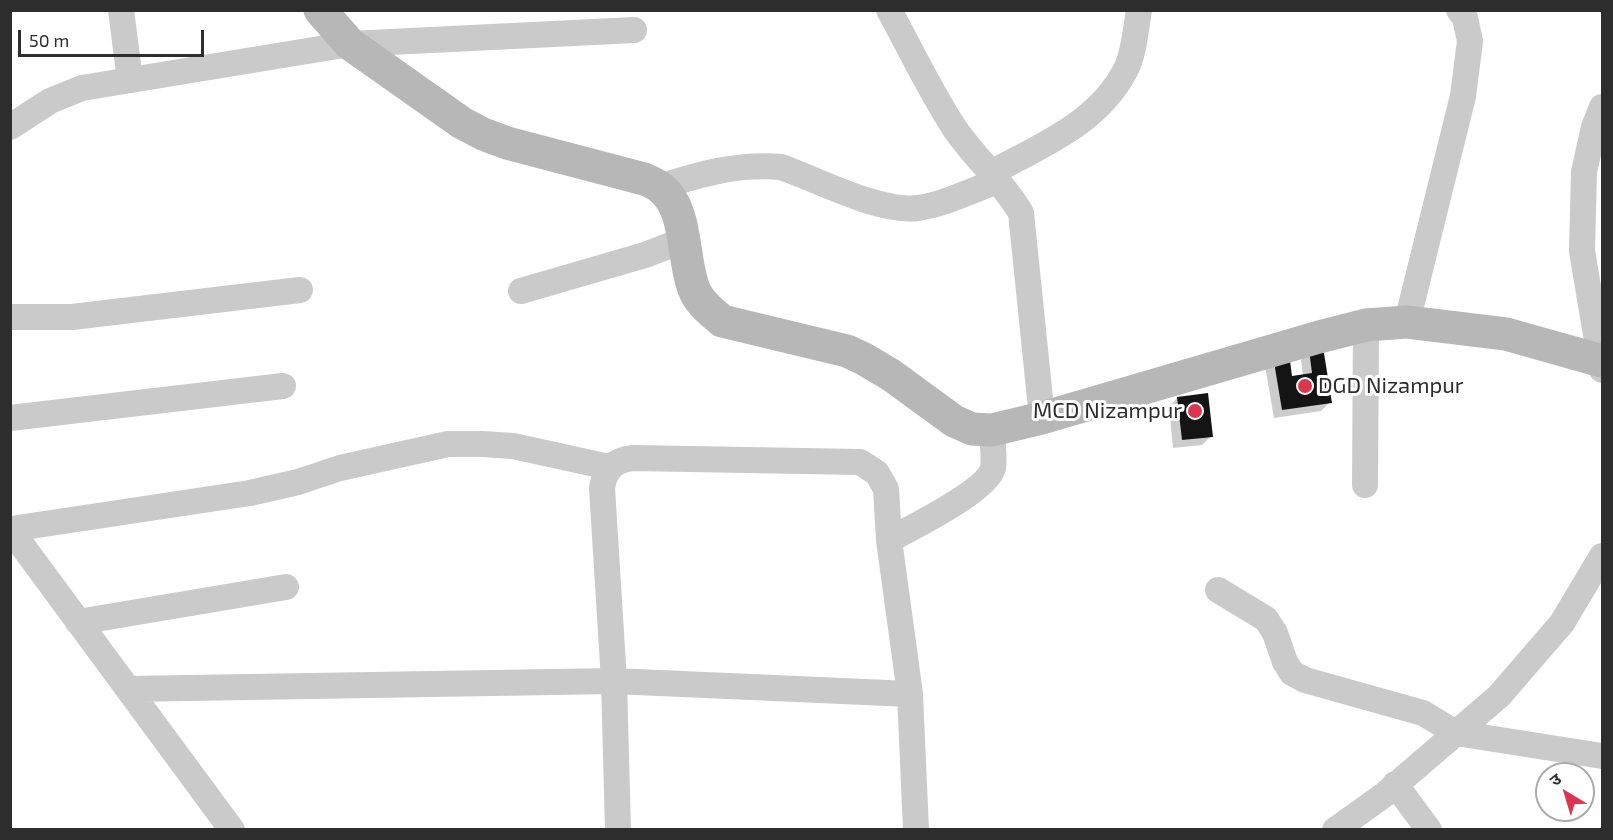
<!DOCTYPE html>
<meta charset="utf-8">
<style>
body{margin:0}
#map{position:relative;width:1613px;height:840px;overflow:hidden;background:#fff;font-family:"Exo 2","Noto Sans Devanagari",sans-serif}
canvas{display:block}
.frame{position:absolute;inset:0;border:12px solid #2d2d2d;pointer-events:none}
.north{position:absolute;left:1535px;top:762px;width:60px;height:60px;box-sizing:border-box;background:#fff;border:2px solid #ababab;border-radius:50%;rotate:322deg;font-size:16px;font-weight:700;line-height:24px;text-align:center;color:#2d2d2d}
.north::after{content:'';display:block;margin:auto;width:21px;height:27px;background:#dc364f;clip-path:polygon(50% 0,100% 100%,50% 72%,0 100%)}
.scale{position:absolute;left:18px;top:30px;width:186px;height:27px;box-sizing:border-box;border:3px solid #2d2d2d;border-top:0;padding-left:8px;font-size:18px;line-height:21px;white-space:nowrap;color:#2d2d2d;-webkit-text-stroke:4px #fff;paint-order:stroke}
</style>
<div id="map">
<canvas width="1613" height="840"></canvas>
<div class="frame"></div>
<div class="north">उ</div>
<div class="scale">50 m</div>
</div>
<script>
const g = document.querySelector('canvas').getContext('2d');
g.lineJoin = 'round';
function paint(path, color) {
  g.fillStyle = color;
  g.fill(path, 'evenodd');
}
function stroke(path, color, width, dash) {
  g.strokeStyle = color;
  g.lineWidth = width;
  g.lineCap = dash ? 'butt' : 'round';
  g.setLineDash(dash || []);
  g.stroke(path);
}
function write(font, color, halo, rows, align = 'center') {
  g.font = font + ' "Exo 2",sans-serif';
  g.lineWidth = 6;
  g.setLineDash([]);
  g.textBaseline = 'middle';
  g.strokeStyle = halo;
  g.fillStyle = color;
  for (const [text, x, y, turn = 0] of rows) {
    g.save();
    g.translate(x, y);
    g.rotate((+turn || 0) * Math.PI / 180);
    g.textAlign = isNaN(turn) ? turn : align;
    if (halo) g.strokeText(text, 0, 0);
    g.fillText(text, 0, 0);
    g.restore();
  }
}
paint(new Path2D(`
 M1309,351L1330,402L1321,411L1274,418L1265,366L1274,357L1291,378L1303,376L1301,360Z
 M1177,398L1211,436L1202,445L1173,448L1169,407Z`), '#0003');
paint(new Path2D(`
 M1323,347L1332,403L1282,410L1273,356L1289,353L1292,376L1312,373L1309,350Z
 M1208,393L1213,437L1182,440L1177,397Z`), '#141414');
stroke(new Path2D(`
 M121,10L130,80
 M889,10C911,50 930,91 955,129C975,158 1003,182 1021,213L1042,418
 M1602,107L1594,127L1584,172L1582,251L1602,370
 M10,127L50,101L82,88L350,44L634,30
 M991,173C1042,145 1099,123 1126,69C1134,54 1136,27 1139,10
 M660,187C700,174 739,163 781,167C818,180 880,213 918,208C946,204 972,190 998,181
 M521,291L645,255L684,240
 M10,317H72L300,290
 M1407,322L1463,96L1470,41L1465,18L1459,10
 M10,418L283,386
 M1365,485L1366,325
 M10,529L232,830
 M11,529L250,493L298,482L340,468L448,444H483L513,446L609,467
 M889,540C911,528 987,491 993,468C995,457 992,442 992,430
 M1218,590L1266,619L1275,633L1285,662L1292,673L1305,680L1423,713L1456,733L1602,756
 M78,622L286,587
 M128,689L614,681L910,694
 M1395,784L1429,830
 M618,830L614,681L602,488C605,469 614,460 633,458L860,462L877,473L886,489L889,540L910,694L916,830
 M1335,830L1384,795L1499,696L1562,623L1602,556`), '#cacaca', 26);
stroke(new Path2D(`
 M320,10L350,44L462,123L483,134L507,143L644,179C649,181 656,184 661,188C688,209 682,259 694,289C699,303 712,312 722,321L847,351L864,359L891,375L954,421L972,429L992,430L1042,418L1319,337L1366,325L1407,322L1506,334L1602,361`), '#b7b7b7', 33);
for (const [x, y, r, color] of [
 [1305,386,8,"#dc364f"],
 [1195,411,8,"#dc364f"]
]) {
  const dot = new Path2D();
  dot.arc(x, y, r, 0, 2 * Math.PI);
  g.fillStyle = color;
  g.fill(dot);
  stroke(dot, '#fff', 2);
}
write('22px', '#2d2d2d', '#fff', [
 ["DGD Nizampur",1318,386],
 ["MCD Nizampur",1182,411,"right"]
], 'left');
</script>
